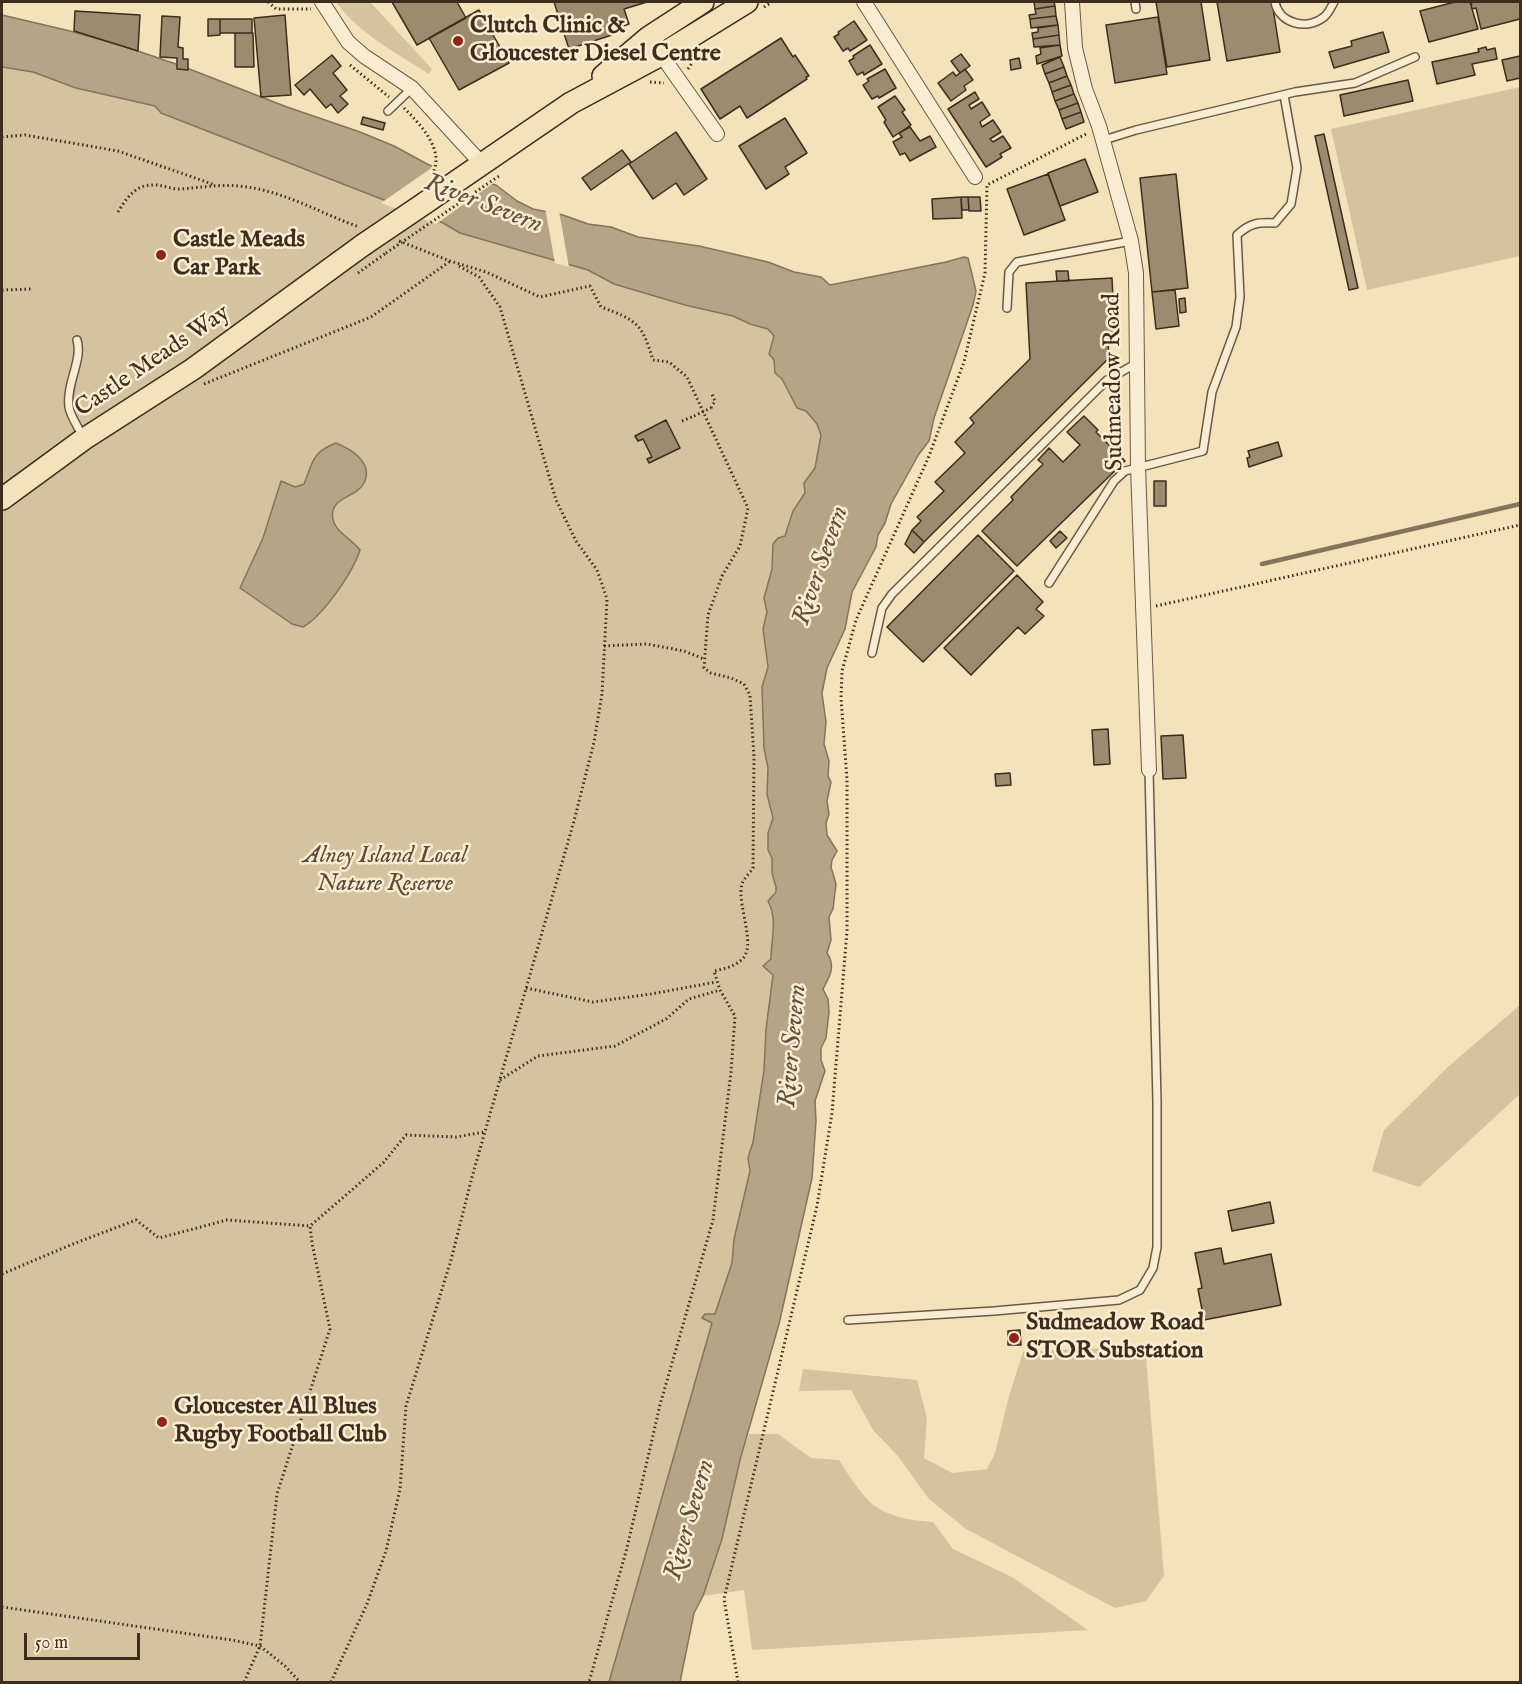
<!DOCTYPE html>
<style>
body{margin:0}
#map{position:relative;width:1522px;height:1684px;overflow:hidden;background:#f4e2ba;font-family:"IM FELL English",serif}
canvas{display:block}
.frame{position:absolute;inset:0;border:3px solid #3c2d1d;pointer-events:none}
.scale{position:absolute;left:24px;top:1633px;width:116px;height:27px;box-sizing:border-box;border:3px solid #3c2d1d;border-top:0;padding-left:8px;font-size:18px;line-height:21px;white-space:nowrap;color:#3c2d1d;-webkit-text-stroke:4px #f8ecd2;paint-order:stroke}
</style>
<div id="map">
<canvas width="1522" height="1684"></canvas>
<div class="frame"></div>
<div class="scale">50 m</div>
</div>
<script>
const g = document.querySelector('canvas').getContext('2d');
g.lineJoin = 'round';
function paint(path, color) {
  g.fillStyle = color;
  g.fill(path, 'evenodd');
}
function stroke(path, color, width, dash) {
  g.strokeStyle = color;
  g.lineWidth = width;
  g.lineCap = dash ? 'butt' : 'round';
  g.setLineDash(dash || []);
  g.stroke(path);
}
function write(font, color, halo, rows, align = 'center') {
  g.font = font + ' "IM FELL English",serif';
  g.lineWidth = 5;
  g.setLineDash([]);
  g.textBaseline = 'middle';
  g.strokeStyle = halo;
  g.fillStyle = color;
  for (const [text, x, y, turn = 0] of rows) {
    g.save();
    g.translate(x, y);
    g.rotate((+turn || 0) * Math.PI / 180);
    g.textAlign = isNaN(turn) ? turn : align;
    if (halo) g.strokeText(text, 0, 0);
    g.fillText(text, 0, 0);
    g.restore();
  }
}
paint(new Path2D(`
 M336,2H368L372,4L432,69L429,74C397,53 359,34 336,2Z
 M2,67L33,72L76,88L155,106L588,270L614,284L685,305L733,316L750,324L768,329L774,336L773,342L775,373L782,379L797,408L806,411L817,424L821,435L815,468L804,483L805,493L793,511L785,536L773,544L772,569L764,598L767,612L763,629L768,667L762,687L765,752L768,768L767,794L773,818L768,833V850L772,858V872L776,887L771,959L764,965L773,975L766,1029L764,1070L753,1142L748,1158L750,1171L734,1239L732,1263L610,1682H2Z
 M1520,87V256L1367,290L1331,129Z
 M1520,1005V1094L1419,1187L1372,1171L1384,1130L1449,1066Z
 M1145,1346L1164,1576L1146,1601L1115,1608L966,1529L929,1499L897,1455L873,1430L851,1390L799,1391L803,1369L917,1380L927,1418L924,1458L952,1473L987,1469L995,1453L1009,1396L1023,1352Z
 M749,1434H778L811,1458L839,1460C848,1474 864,1500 878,1508C894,1518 915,1521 933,1522L953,1549L1012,1577L1088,1630L752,1650L744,1590L703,1596L727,1520L740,1460Z`), '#d5c39f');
const water = new Path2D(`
 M2,15L70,31L123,46L179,65L287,107L360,132L394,146L429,165L496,185L517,201L533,209L563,215L588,224L611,227L638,237L699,246L768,262L794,272L821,277L830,285L946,262L964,257L968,258L976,291L973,305L934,418L929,441L919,454L891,504L885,523L878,535L876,547L852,592L845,629L827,668L822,693L826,722L824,744L829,761L828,776L831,782L827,801L829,814L826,823L827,835L837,851L832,860L831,867L836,884L833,909L829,917L831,940L827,953C836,966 830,976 823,989L828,999L829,1012L826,1038L821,1048V1060L825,1071L815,1101L816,1121L812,1178L779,1324L740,1460L722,1539L703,1596L694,1613L680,1682H609L712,1323L702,1318L705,1314H715L732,1263L734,1239L750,1171L748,1158L753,1142L764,1070L766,1029L773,975L763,966L771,959C771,939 778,920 768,901L776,892V887L772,873V858L768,850V833L773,818L767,794L768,768L764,748L762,687L768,667L763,629L767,612L764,598L772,569L773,544L778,538L785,536L793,511L805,493L804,483L815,468L821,435L817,424L806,411L797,408L782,379L775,373L774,360L769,354L774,336L768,329L750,324L733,316L685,305L614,284L588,270L460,233L443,223L161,113L155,106L76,88L33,72L2,67Z
 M336,443C351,449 374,463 364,483C357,498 328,497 333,519C335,532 353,540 360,550C353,572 323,616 303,627L292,624L240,588L263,538L281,481L295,487L304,484C313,462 312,452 336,443Z`);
paint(water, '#b5a485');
stroke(water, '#85745b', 1.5);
paint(new Path2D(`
 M434,163L495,182L436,224L381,203L430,169Z
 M545,208L559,211L569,267L555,263Z`), '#f4e2ba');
stroke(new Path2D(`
 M1262,564L1520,504`), '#85745b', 4.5);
const building = new Path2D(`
 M392,2H457L466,18L417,45Z
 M554,2H647L624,9L629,24L620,27L621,32L569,49Z
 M1034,2H1054L1055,6L1035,9Z
 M1156,2H1201L1210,60L1167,67Z
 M1217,2H1272L1280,52L1227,61Z
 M1455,2H1470L1478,29L1429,42L1420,11Z
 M1474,2H1520V19L1481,29L1476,8L1472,9L1471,3Z
 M1055,6L1056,16L1030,19L1029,15L1036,14L1035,9Z
 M479,10L509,63L459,90L429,38Z
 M75,11L140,15L138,51L74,31Z
 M285,15L291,95L261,97L254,18Z
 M162,16L180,17L178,47L183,48V59H188V70L177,69V58L160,57Z
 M1056,16L1058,25L1031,28L1030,19Z
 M1158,17L1167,74L1115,83L1106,25Z
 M208,19H220V35L208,36Z
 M220,19H252V33H220Z
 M854,21L867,40L850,51L848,48L843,51L834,37L839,34L838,32Z
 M1058,25L1059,35L1033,39L1032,33L1038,32V28Z
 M1383,32L1389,52L1334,68L1329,52L1352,46L1351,41Z
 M235,33H253L254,67H235Z
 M1059,35L1060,45L1034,47L1033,39Z
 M781,38L793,57L795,55L809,76L806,77L807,79L747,118L740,106L720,119L701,89Z
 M870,45L882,64L864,75L863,72L857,75L849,61L854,58L853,56Z
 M1060,45L1062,56L1037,64L1036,56L1041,54L1040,48Z
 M1486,47L1487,50L1495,48L1497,59L1472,64L1475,75L1437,84L1432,62L1479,52L1478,49Z
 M961,54L970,66L960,73L951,61Z
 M332,55L341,66L333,73L347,90L340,96L348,104L338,113L331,104L326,108L310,89L304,95L295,85Z
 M1520,56V78L1507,81L1502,60Z
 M1060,57L1064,67L1045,74L1042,65Z
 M1019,58L1021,68L1011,70L1010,60Z
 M1064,67L1067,76L1049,83L1045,74Z
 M885,69L896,88L879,98L878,96L872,99L863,85L869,81L867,79Z
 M965,69L973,80L964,86L966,90L951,101L938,83L953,72L956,76Z
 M1067,76L1071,85L1052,92L1049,83Z
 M1408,80L1413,101L1344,116L1340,95Z
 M1071,85L1074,94L1055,101L1052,92Z
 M975,92L979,99L969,105L971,109L982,102L990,115L980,122L982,127L993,120L1001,132L990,139L993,142L1003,136L1011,148L1000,154L1002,157L986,167L948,109Z
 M1074,94L1078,103L1059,110L1055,101Z
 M895,96L905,110L902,112L911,125L893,137L884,122L886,120L878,107Z
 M1078,103L1081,112L1062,119L1059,110Z
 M1081,112L1084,122L1066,129L1062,119Z
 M363,117L385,123L383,130L361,124Z
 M785,118L807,153L785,167L789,174L766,189L739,146Z
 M910,127L920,141L930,136L936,147L910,161L905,153L900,155L893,142L902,137L899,133Z
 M676,132L707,179L684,195L676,183L653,199L629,164Z
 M1324,134L1358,288L1349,290L1315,136Z
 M622,150L631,162L591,190L582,178Z
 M1085,159L1098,192L1060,206L1048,173Z
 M1048,174L1065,220L1024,235L1007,189Z
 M1176,174L1188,288L1152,292L1140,178Z
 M961,197H968L969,210H962Z
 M961,197L962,218L933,219L932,199Z
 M968,197H980L981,211H969Z
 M1056,271H1068L1069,281H1057Z
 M1112,278L1115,341H1108L1109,358L924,542L912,530L921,521L917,517L944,491L935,482L965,453L955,442L974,423L970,418L1030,359L1026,283Z
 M1175,290L1179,326L1156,329L1152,292Z
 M1185,298L1186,312L1180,313L1179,299Z
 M1084,416L1098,430L1096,432L1125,461L1017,566L982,531L1013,500L1011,497L1043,464L1038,460L1049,448L1063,462L1080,445L1067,432Z
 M666,420L680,448L649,463L647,459L652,457L643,439L638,441L635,436Z
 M1278,442L1282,456L1249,467L1247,458L1250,457L1248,451Z
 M1154,481H1166V506H1154Z
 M912,530L924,542L914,553L905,544Z
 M1060,531L1067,538L1056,548L1050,541Z
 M978,535L1014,571L923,662L887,627Z
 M1017,575L1043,602L1036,609L1044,616L1025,634L1018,627L971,675L944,648Z
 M1108,729L1110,764L1094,765L1092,730Z
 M1183,735L1186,778L1163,779L1161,736Z
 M1010,773L1011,785L996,786L995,774Z
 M1270,1202L1274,1223L1232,1231L1228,1211Z
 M1221,1248L1224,1264L1271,1254L1281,1305L1204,1320L1198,1289L1202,1288L1195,1253Z
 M1020,1330L1021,1345H1008V1331Z`);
paint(building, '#9c8b6f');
stroke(building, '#3c2d1d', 1.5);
const service = new Path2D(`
 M1135,2L1136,9
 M1275,2C1279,23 1306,31 1324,17C1329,13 1331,7 1334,2
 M388,111L412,88
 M1104,140L1136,130L1295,92L1355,83L1415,57
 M1007,308L1009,272L1017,262L1131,241
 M77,340C83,360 66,383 69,407C70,416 79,428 83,437
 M1049,583L1114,481L1125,471L1203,451L1212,392L1236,327L1240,297L1237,235C1250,223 1258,222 1275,223L1291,204L1297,168L1284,95
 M872,653L882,608L892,594L1107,380L1137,363
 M848,1320L994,1311L1119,1300L1140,1290L1153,1268L1157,1247V1102L1149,770`);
const minor = new Path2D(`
 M322,2L348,42L364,56L412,88L481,163
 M864,2L975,177
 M1072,2L1075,48L1085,89L1099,126L1131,241L1136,273L1138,467L1149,770
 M657,49L717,134`);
const primary = new Path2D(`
 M603,76L649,37L703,2
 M425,203L571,103L661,55L747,2
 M2,499L84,439L193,369L363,245`);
stroke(service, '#6a5a44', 10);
stroke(minor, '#6a5a44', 16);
stroke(primary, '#3c2d1d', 24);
stroke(new Path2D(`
 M268,2L276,9H311
 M764,7L772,2
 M350,65L389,97
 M688,69L698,54
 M650,82L664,83
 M404,108C421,125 447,152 431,176
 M2,137L25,135L118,151L215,185
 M118,212C126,199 135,185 152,185C161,184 170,189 179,189C199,188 218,184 238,186C280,189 320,213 359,227
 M399,241L450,261L486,272L540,297L590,286L601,307C636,320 642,323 653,360L669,362L687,377L748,508L740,546L722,576L708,615L704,668L711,673L731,678L744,684L750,695L754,757L753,868C750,873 744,878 742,884C736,905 759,948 740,961C733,967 723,969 714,971L720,990L735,1016L731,1072L713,1220L660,1405L627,1548L589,1682
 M358,273L386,253
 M2,290L31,289
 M204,384L371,317L449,262
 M711,408L715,401L711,392
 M682,421L694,416
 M1156,606L1520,525
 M604,646L647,644L684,651L704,659
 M526,988L593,1002L651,994L716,982
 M500,1080L538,1056L615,1046L666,1019L689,999L720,990
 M2,1274L73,1244L136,1220L159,1238L227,1220L310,1226
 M2,1607L232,1640L260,1646L285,1666L300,1682
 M244,1682L260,1646L277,1494L330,1329L312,1243L310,1226L383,1163L406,1135L456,1137L485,1132
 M331,1682L367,1604L386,1551L400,1489L406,1406L451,1260L472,1177L574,821L594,742L602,694L607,599L597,570L576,541L556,500L500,307L479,277L457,265
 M738,1682L724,1599L817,1206L832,1113L847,931V780L841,698L842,671L856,620L929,456L964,362L985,273L987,185L1088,133`), '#3c2d1d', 3, [1.5, 3]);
stroke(service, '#f8ecd2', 7);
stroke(minor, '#f8ecd2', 14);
stroke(primary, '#f4e2ba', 21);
const primaryBridge = new Path2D(`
 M363,245L425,203`);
stroke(primaryBridge, '#3c2d1d', 24, []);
stroke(new Path2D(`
 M386,253L499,176
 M694,416L711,408`), '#3c2d1d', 3, [1.5, 3]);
stroke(primaryBridge, '#f4e2ba', 21);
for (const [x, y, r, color] of [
 [458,41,6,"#8f2418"],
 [161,255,6,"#8f2418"],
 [1014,1338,6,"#8f2418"],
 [162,1422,6,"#8f2418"]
]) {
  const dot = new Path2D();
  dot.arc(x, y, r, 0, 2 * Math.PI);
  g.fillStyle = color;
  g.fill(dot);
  stroke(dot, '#f8ecd2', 2);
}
write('bold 24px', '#3c2d1d', '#f8ecd2', [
 ["Clutch Clinic &",470,27],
 ["Gloucester Diesel Centre",470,55],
 ["Castle Meads",173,241],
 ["Car Park",173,269],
 ["Sudmeadow Road",1026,1324],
 ["STOR Substation",1026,1352],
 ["Gloucester All Blues",174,1408],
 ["Rugby Football Club",174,1436]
], 'left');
write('24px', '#3c2d1d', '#f8ecd2', [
 ["Castle Meads Way",153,362,-34],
 ["Sudmeadow Road",1115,382,-91]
]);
write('italic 24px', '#5b4b37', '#f8ecd2', [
 ["Alney Island Local",385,857],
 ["Nature Reserve",385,885]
]);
write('italic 26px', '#60513c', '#f8ecd2', [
 ["River Severn",483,205,21],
 ["River Severn",822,566,-71],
 ["River Severn",794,1046,-85],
 ["River Severn",691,1520,-74]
]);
</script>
